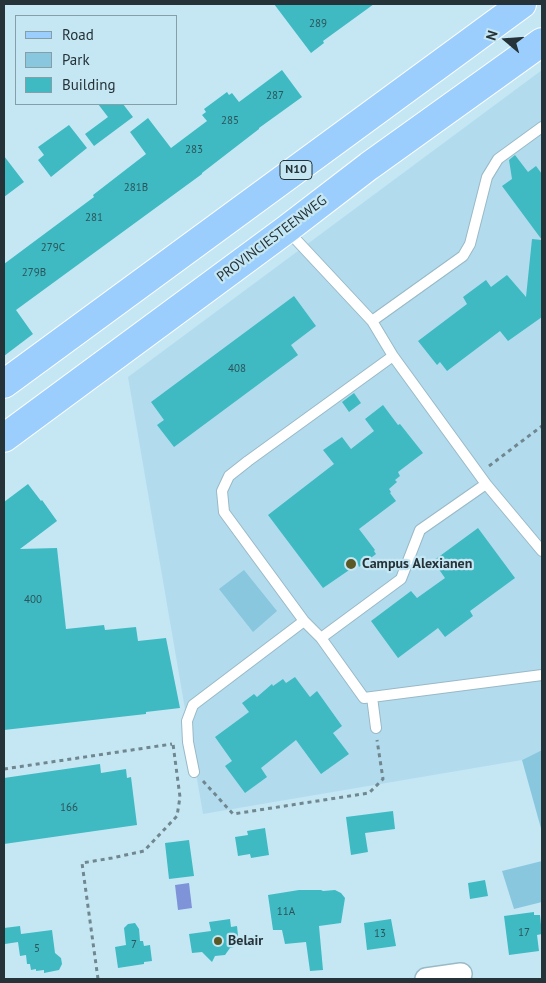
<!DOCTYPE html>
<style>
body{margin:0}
#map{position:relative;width:546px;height:983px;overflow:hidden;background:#c5e7f4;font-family:"PT Sans",sans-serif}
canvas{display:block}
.frame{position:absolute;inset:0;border:5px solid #253237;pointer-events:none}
.legend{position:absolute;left:15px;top:15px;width:162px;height:90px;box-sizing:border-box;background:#c5e7f4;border:1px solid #859fa8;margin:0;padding:6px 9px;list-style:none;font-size:15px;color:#253237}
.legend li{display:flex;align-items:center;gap:10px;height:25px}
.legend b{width:25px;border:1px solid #859fa8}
.north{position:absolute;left:481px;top:15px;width:50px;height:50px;-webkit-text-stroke:4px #c5e7f4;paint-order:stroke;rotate:288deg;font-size:14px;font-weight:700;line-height:20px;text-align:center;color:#253237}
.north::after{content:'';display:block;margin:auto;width:18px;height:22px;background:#253237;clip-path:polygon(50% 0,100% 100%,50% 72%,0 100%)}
</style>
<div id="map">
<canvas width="546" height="983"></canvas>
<div class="frame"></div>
<ul class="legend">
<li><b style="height:6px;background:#9bcefd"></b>Road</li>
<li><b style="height:14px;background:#89c7df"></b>Park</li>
<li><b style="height:14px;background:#3fbac2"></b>Building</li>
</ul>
<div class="north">N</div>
</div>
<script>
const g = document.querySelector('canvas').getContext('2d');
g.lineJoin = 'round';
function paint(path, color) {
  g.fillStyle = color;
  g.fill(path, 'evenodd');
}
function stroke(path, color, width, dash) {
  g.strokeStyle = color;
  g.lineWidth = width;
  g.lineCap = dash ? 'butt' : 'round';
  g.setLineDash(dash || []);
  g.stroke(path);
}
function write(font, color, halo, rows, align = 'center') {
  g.font = font + ' "PT Sans",sans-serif';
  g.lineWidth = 4.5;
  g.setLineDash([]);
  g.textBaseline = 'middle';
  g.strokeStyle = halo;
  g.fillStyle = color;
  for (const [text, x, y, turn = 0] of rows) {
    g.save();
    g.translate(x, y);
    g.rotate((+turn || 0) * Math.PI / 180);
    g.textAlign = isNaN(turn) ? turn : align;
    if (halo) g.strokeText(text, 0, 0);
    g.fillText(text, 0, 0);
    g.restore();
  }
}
paint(new Path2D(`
 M542,70V750L522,760L203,814L128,377Z`), '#b2dced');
paint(new Path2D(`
 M244,570L277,611L253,632L219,589Z
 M542,750V832L522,760Z
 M542,861V902L514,909L502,871Z`), '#89c7df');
paint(new Path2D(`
 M189,883L192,908L178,910L175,885Z`), '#7f93d9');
paint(new Path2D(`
 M274,4H374L323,41L324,43L311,53Z
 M282,70L302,97L259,128V129L202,173V174L16,310L33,334L4,356V264L94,197L93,195L146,154L130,132L148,118L171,148L207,121L202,115L206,112L204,109L227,92L229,95L232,93L239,102Z
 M98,104H123L133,117L94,146L85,134L108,117Z
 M69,125L87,148L51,177L38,160L44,155L38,147Z
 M515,155L528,172L536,166L542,174V317L508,341L500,331L447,371L440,362L437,365L418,341L467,304L463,297L486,280L491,287L507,275L526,297L532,239L542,240L502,186L512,179L509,160Z
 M4,156L24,182L4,197Z
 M294,296L316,326L291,345L298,355L174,447L157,425L164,420L151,402Z
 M354,393L361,403L349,412L342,402Z
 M383,405L398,425L400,424L423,453L398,472L400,476L395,480L397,482L389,489L391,492L390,493L396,501L359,529L375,550L374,551L376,554L359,567L358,564L323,588L268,515L334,464L323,450L342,437L351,449L374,431L365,419Z
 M28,484L41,501L42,500L57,521L20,549L57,548L66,629L104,625L105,630L136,627L138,641L166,638L180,708L146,712V714L4,730V502Z
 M478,528L515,578L470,611L473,616L445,637L438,628L398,658L371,621L411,591L417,598L445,578L433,561Z
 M295,677L310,697L317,691L342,726L333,733L349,754L321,774L296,740L261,768L267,777L245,793L225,766L232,761L215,737L249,712L242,703L254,694L257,697L272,684L273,686L283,679L286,683Z
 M100,764L101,773L126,769L127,778L131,777L137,825L4,844V778Z
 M393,811L395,829L365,833L368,852L351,855L346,817Z
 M265,828L269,855L251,858L250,854L238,856L235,837L248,835L247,831Z
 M189,840L194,876L169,879L165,843Z
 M485,880L488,896L470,899L468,883Z
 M299,890H321L323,891L335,890L341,893L345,898L341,923L319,926L323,970L310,971L306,942L285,944L282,930H273L268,895Z
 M534,912V915H540L542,934L537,935L539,951L509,955L504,916Z
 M230,919L231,927L237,926L239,945H234V947L230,948L225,955L215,956L212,962L202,952L192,953L189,934L211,931L209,922Z
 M391,919L396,946L367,950L364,923Z
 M135,923L139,929L140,941H143L144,946L150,945L152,961L144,962V964L118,968L115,947L126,945L124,928L128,924Z
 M20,926L21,934L52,930L55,953L61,958L62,964L59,970L44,973V970L36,971V969L31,970L30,964H27L26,955L20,956L18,942L5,944L4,928Z`), '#3fbac2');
const service = new Path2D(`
 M287,230L372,321L393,356L486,484L542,551
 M372,321L463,256L470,244L487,177L498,159L542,127
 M393,356L248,461L229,476L222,491L224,512L304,621L321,638L364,698L542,675
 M321,638L401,579L420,530L486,484
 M372,697L376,728
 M194,772L188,742L187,721L193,705L304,621`);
const minor = new Path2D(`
 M426,979L461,974`);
const primary = new Path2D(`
 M4,384L522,4
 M4,438L287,229L369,166L542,42`);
stroke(service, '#99b9c7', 12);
stroke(minor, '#99b9c7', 24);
stroke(primary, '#fff', 30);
stroke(new Path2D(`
 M489,466L542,426
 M4,769L172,744
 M203,781L233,814L369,793L383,779L377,740
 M98,979L82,863L112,858L144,851L177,816L180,797L173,744`), '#70878f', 3, [4, 4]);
stroke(service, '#fff', 10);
stroke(minor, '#fff', 21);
stroke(primary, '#9bcefd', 28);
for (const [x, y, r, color] of [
 [351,564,6,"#5b5a27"],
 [218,941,5,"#5b5a27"]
]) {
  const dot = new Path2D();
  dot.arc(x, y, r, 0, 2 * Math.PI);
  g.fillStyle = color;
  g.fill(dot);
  stroke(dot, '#c5e7f4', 2);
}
write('11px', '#2c545a', null, [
 ["289",318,24],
 ["287",275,96],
 ["285",230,121],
 ["283",194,150],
 ["281B",136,188],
 ["281",94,218],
 ["279C",53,248],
 ["279B",34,273],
 ["408",237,369],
 ["400",33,600],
 ["166",69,808],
 ["11A",286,912],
 ["17",524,933],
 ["13",380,934],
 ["7",134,945],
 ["5",37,949]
]);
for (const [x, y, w] of [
 [296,170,32]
]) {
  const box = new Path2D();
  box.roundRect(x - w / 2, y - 9.5, w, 19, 4);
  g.fillStyle = '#c5e7f4';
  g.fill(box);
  stroke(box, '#253237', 1);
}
write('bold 12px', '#253237', null, [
 ["N10",296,170]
]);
write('14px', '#253237', '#c5e7f4', [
 ["PROVINCIESTEENWEG",272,239,-37]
]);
write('bold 14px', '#253237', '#c5e7f4', [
 ["Campus Alexianen",362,564],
 ["Belair",228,941]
], 'left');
</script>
